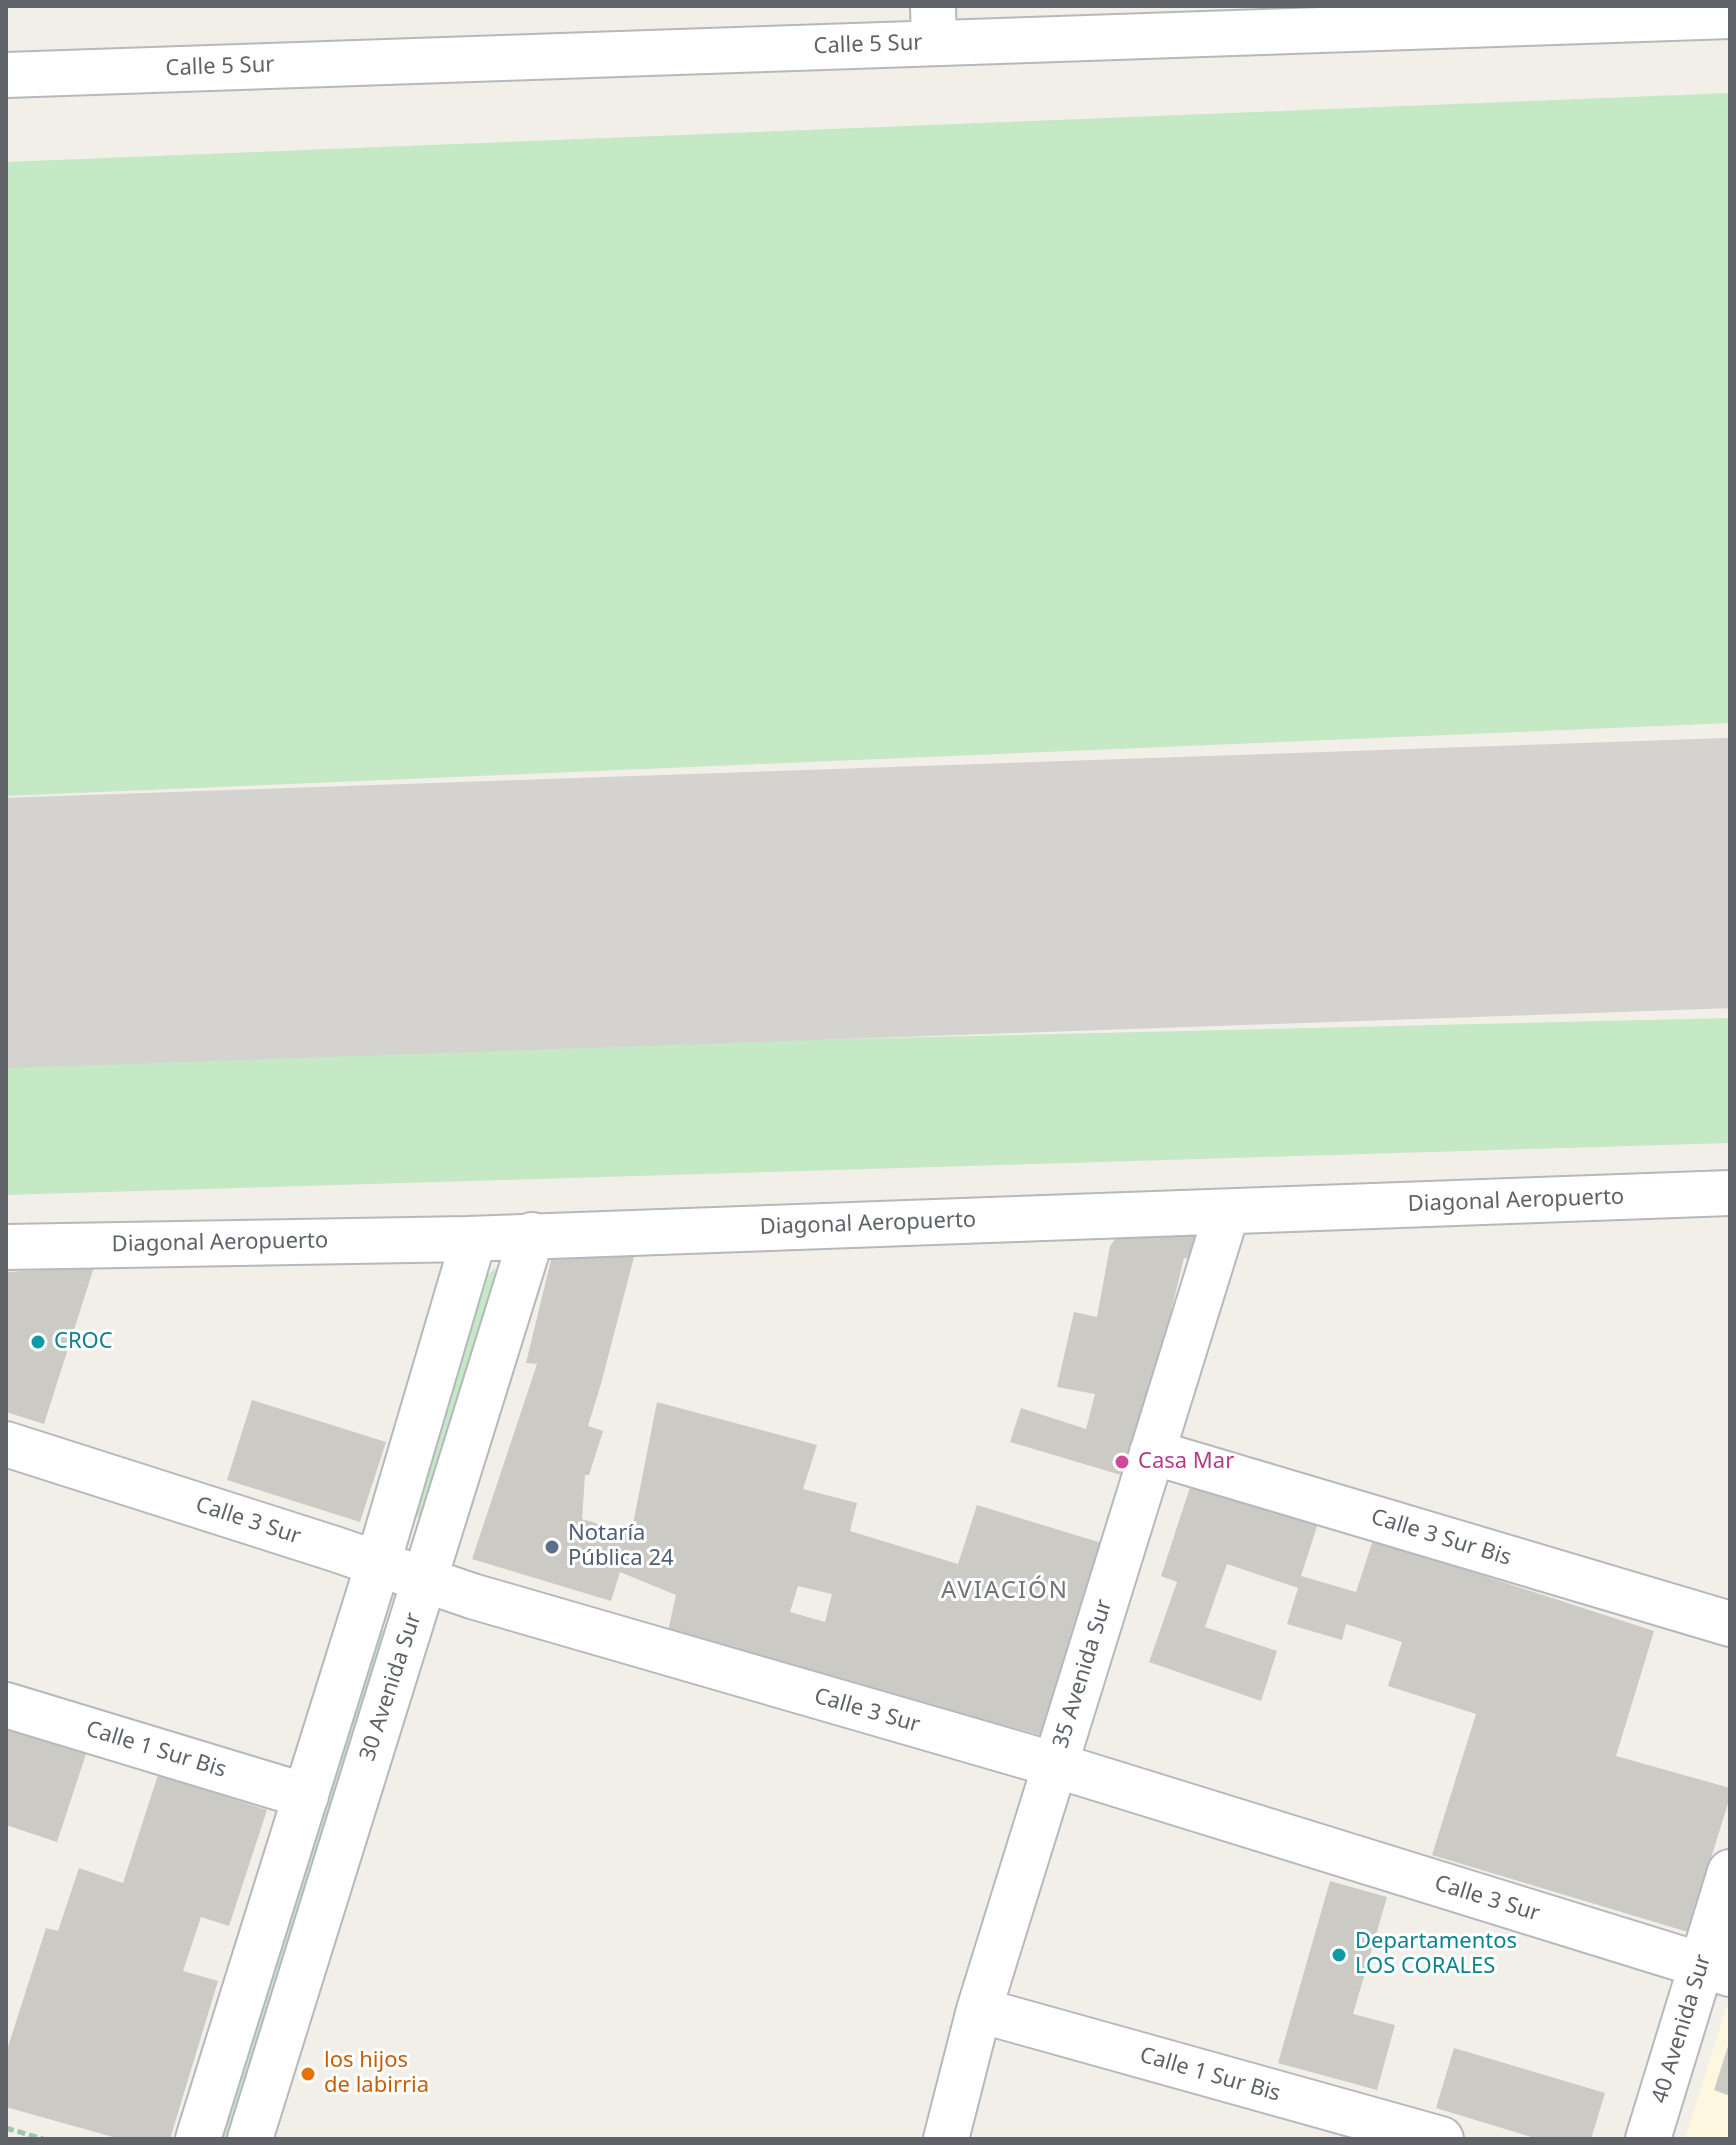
<!DOCTYPE html>
<meta charset="utf-8">
<style>
body{margin:0}
#map{position:relative;width:1736px;height:2145px;overflow:hidden;background:#f1efe8;font-family:"Noto Sans",sans-serif}
canvas{display:block}
.frame{position:absolute;inset:0;border:8px solid #5f6368;pointer-events:none}
</style>
<div id="map">
<canvas width="1736" height="2145"></canvas>
<div class="frame"></div>
</div>
<script>
const g = document.querySelector('canvas').getContext('2d');
g.lineJoin = 'round';
function paint(path, color) {
  g.fillStyle = color;
  g.fill(path, 'evenodd');
}
function stroke(path, color, width, dash) {
  g.strokeStyle = color;
  g.lineWidth = width;
  g.lineCap = dash ? 'butt' : 'round';
  g.setLineDash(dash || []);
  g.stroke(path);
}
function write(font, color, halo, rows, align = 'center') {
  g.font = font + ' "Noto Sans",sans-serif';
  g.lineWidth = 6;
  g.setLineDash([]);
  g.textBaseline = 'middle';
  g.strokeStyle = halo;
  g.fillStyle = color;
  for (const [text, x, y, turn = 0] of rows) {
    g.save();
    g.translate(x, y);
    g.rotate((+turn || 0) * Math.PI / 180);
    g.textAlign = isNaN(turn) ? turn : align;
    if (halo) g.strokeText(text, 0, 0);
    g.fillText(text, 0, 0);
    g.restore();
  }
}
paint(new Path2D(`
 M1726,2008L1730,2009V2139H1685Z`), '#fef7e0');
paint(new Path2D(`
 M1730,93V723L6,796V162Z
 M1730,1018V1143L6,1195V1059Z
 M495,1268L496,1281L426,1511L420,1518L415,1514L416,1505L487,1276Z
 M378,1628L388,1633L232,2139H221Z`), '#c5e8c5');
stroke(new Path2D(`
 M6,933L1730,873`), '#d4d3d0', 270);
paint(new Path2D(`
 M1128,1223L1200,1229L1199,1261L1184,1258L1131,1478L1010,1442L1021,1408L1086,1429L1095,1394L1057,1387L1074,1312L1097,1317L1110,1246Z
 M635,1253L601,1384L588,1426L603,1431L589,1475H585L582,1519L631,1534L657,1402L817,1445L803,1489L857,1503L850,1531L958,1564L977,1505L1105,1544L1055,1739L810,1673L668,1631L676,1595L620,1572L611,1601L472,1559L537,1364L526,1363L551,1260ZM798,1586L832,1594L825,1622L790,1612Z
 M94,1267L44,1424L6,1412V1272Z
 M252,1400L386,1442L360,1522L227,1480Z
 M1193,1478L1319,1520L1301,1576L1356,1592L1373,1540L1654,1631L1616,1756L1730,1788V1797L1688,1932L1432,1855L1476,1714L1388,1686L1402,1642L1346,1624L1342,1640L1287,1624L1298,1588L1227,1564L1205,1627L1277,1651L1261,1701L1149,1662L1177,1582L1161,1576Z
 M6,1724L87,1751L57,1842L6,1825Z
 M158,1775L267,1810L229,1926L201,1917L183,1971L218,1981L170,2139H120L6,2107V2053L46,1928L58,1931L79,1868L123,1883Z
 M1330,1881L1387,1897L1353,2014L1395,2025L1377,2090L1278,2063Z
 M1729,2043H1730V2096L1714,2090Z
 M1454,2048L1605,2093L1591,2139H1538L1436,2108Z`), '#cccac5');
const minor = new Path2D(`
 M933,6L934,43
 M6,75L1730,16
 M6,1247L468,1239L1730,1193
 M6,1444L335,1549L472,1596L1042,1761L1730,1974
 M1152,1452L1730,1624
 M6,1705L306,1796
 M979,2010L1441,2139
 M198,2139L370,1590L469,1255L468,1239
 M250,2139L532,1235
 M946,2139L979,2010L1227,1212
 M1648,2139L1730,1872`);
stroke(minor, '#b5b8bc', 48);
stroke(new Path2D(`
 M6,2128L43,2139`), '#9cc7a9', 5, [8, 4]);
stroke(minor, '#fff', 44);
for (const [x, y, r, color] of [
 [38,1342,8,"#0f9aa8"],
 [1122,1462,8,"#d1479c"],
 [552,1547,8,"#5c6f8a"],
 [1339,1955,8,"#0f9aa8"],
 [308,2074,8,"#e8710a"]
]) {
  const dot = new Path2D();
  dot.arc(x, y, r, 0, 2 * Math.PI);
  g.fillStyle = color;
  g.fill(dot);
  stroke(dot, '#fff', 3);
}
write('22px', '#5f6368', '#fff', [
 ["Calle 5 Sur",868,45,-2],
 ["Calle 5 Sur",220,67,-2],
 ["Diagonal Aeropuerto",1516,1201,-2],
 ["Diagonal Aeropuerto",868,1224,-2],
 ["Diagonal Aeropuerto",220,1243,-1],
 ["Calle 3 Sur",248,1521,18],
 ["Calle 3 Sur Bis",1441,1538,17],
 ["35 Avenida Sur",1083,1674,-73],
 ["30 Avenida Sur",391,1687,-72],
 ["Calle 3 Sur",867,1711,16],
 ["Calle 1 Sur Bis",156,1750,17],
 ["Calle 3 Sur",1487,1899,17],
 ["40 Avenida Sur",1682,2029,-73],
 ["Calle 1 Sur Bis",1210,2075,16]
]);
write('22px', '#0d838f', '#fff', [
 ["CROC",54,1342],
 ["Departamentos",1355,1942],
 ["LOS CORALES",1355,1967]
], 'left');
write('22px', '#b23c85', '#fff', [
 ["Casa Mar",1138,1462]
], 'left');
write('22px', '#4e5e75', '#fff', [
 ["Notaría",568,1534],
 ["Pública 24",568,1559]
], 'left');
write('22px', '#c56008', '#fff', [
 ["los hijos",324,2061],
 ["de labirria",324,2086]
], 'left');
g.letterSpacing = '2px';
write('24px', '#70757a', '#fff', [
 ["AVIACIÓN",1005,1591]
]);
g.letterSpacing = '0px';
</script>
